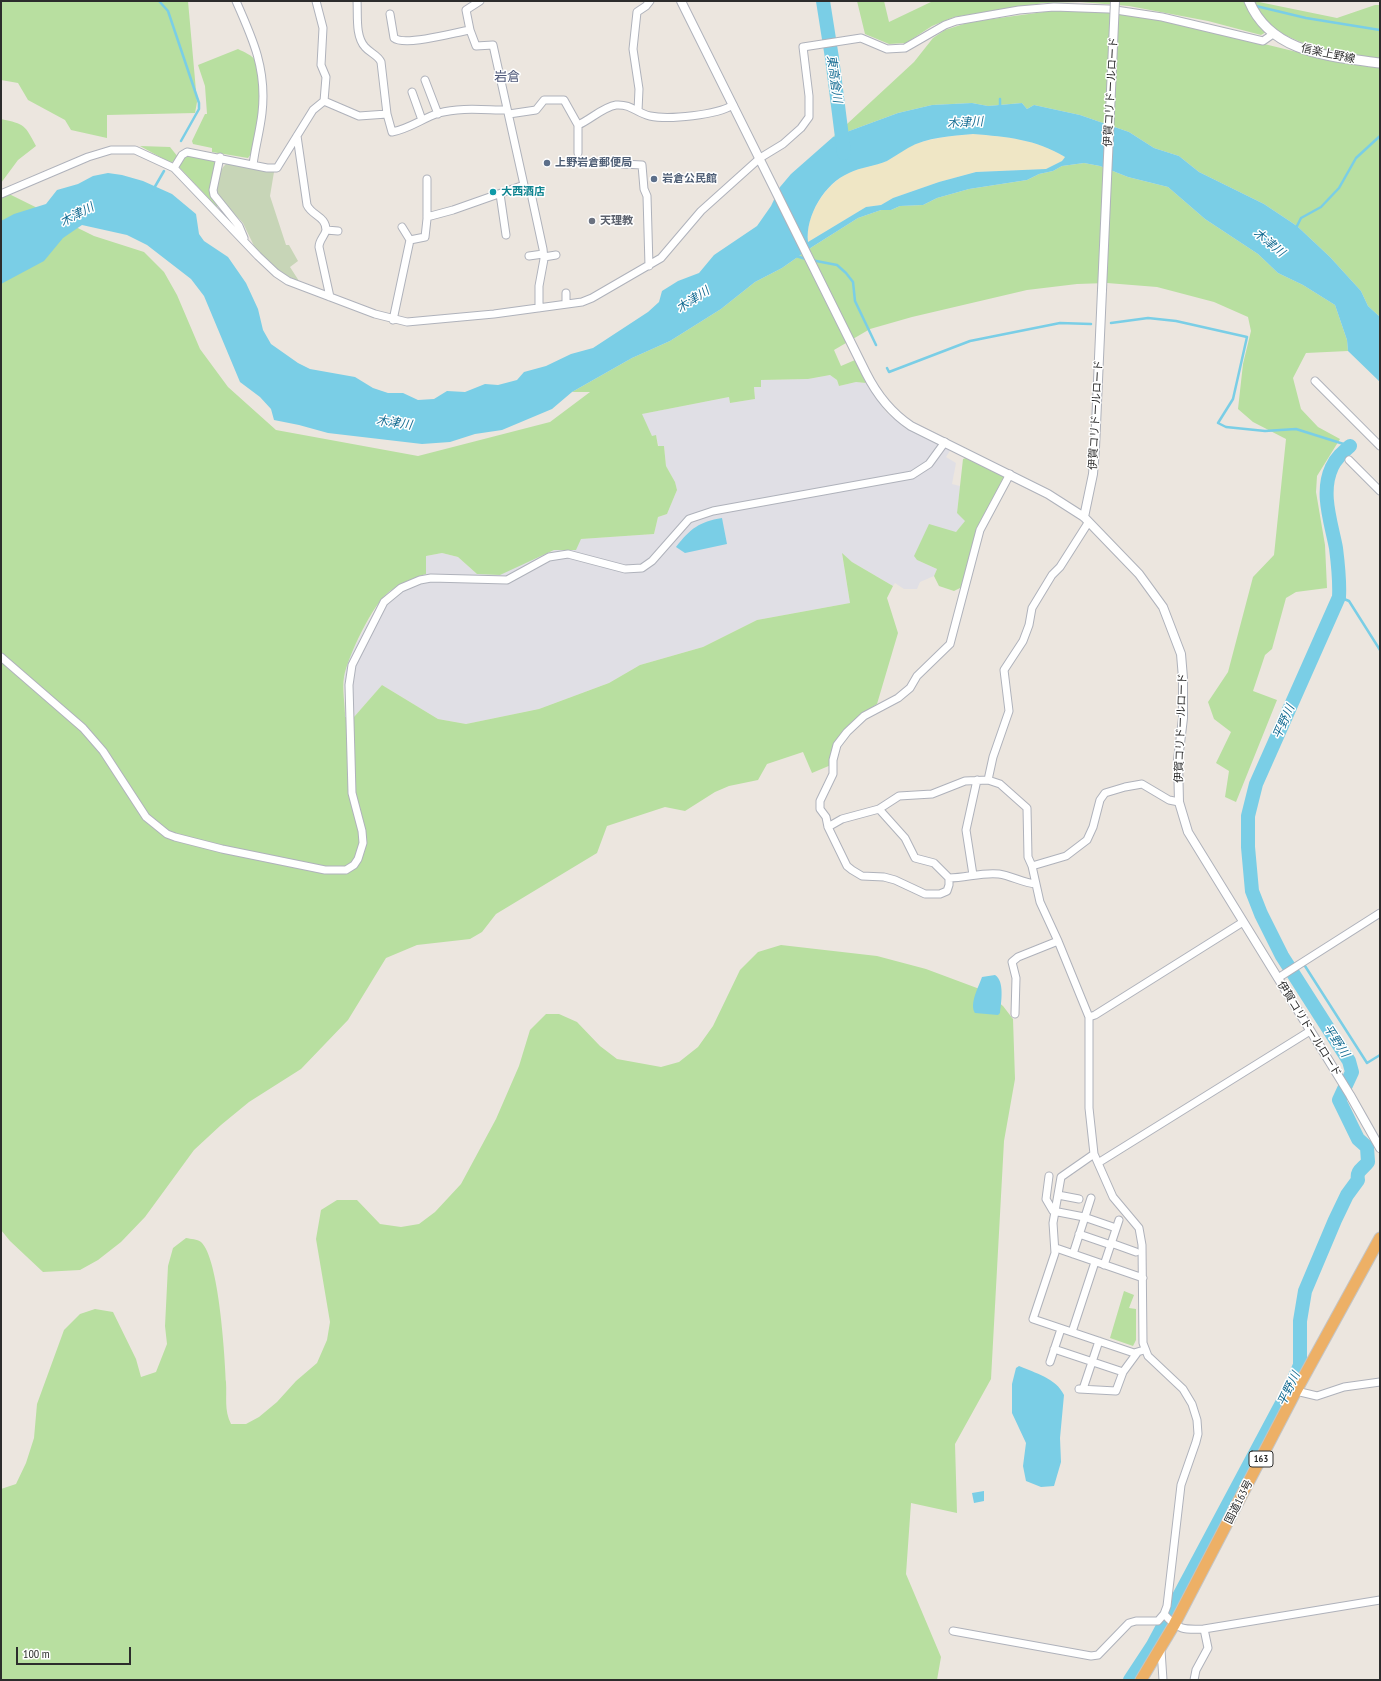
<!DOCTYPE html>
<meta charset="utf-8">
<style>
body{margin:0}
#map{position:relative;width:1381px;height:1681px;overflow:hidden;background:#ece6df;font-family:"PT Sans Narrow",sans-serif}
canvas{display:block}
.frame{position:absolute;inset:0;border:2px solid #2c2c2c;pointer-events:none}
.scale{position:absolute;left:16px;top:1647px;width:115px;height:18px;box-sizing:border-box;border:2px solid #2c2c2c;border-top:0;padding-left:5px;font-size:12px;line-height:14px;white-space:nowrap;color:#2c2c2c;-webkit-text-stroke:3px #fff;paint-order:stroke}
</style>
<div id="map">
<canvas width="1381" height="1681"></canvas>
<div class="frame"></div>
<div class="scale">100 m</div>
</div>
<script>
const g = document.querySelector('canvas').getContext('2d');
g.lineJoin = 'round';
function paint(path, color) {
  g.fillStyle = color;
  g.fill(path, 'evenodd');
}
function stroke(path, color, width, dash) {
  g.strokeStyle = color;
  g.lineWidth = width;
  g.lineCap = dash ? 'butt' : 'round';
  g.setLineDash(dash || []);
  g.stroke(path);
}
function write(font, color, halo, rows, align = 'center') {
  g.font = font + ' "PT Sans Narrow","Noto Sans JP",sans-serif';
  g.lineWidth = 3;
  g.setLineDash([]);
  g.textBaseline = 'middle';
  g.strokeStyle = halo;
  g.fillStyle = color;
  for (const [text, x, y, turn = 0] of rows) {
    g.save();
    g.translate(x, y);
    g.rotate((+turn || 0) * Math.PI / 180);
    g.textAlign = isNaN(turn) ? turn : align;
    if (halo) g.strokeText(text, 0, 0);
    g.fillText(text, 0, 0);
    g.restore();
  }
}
paint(new Path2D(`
 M830,375L837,380L839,386L856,382L866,383L886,412L897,421L904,427L951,449L946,457L956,463L952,484L960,486L957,513L966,520L956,532L917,560L937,569L934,576L920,582L917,589H904L895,583L893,586L852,562L842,554L850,603L757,620L703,647L640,665L609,683L539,709L466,724L438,719L382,685L354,717H345L344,678L348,660L365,627L382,598L389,591L410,579L426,574V556L442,553L458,557L477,574L536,558L554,550L576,549L580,539L654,534L658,517L667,514L677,490L675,482L666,466L664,446L659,447L656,436H652L641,414L729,397L730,403L755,399L754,387L761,380L808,379Z`), '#e0dfe5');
paint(new Path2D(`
 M1,1H188L197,102L195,113L107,115V138L71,130L65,120L28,100L18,83L1,80Z
 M857,1H884L889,22L933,1H1254L1337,18L1375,5H1380V60C1342,54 1306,49 1273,28L1261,35L1208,21L1129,6L1080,2L1044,3L954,17L932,26L906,43L889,44L865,34Z
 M1051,11C1078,11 1106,11 1133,15C1216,27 1296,57 1380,68V317L1368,306L1361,291L1330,257L1297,226L1264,204L1199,172L1179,156L1154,148L1129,132L1080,115L1034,105L1027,109L1022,103L988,106L972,103L932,105L898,113L833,137L914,62L933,38L945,30L970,22Z
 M238,49C244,52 252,55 256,61C268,79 255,133 251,154L248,158L212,152V148L193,144L192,141L205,114H207L205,86L198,65Z
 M1,119C25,124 25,125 36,146L18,160L1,183Z
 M140,146L170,147L178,157L171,163Z
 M186,155L213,159L216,162L210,193L218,205L217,207L179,167Z
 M1084,163L1100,166L1128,177L1168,187L1205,219L1258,254L1278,273L1303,285L1335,305L1347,340L1348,351L1306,353L1293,378L1301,409L1318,427L1340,439L1317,476L1316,492L1325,545L1327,588L1296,592L1286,598L1272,649L1265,655L1253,691L1277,700L1236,802L1225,797L1229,771L1216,763L1231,732L1214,719L1208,702L1228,672L1253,577L1274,555L1286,439L1253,422L1238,409L1243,364L1251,331L1248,317L1214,302L1157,287L1107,283L1077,284L1027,290L912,317L870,329L834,350L841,366L855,360L866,383L856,382L839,386L837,380L830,375L808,379L761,380V387H754L755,399L730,403L729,397L642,414L652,436L656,435L658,446H664L666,466L675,482L677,490L667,514L658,517L654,534L581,539L576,550H554L500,575L477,574L458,557L442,553L426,556V574C413,578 401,583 390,591C373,603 348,656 344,677C342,689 345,704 345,717H354L382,685L438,719L466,724L539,709L609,683L640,665L703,647L757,620L850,603L842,553L852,562L893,586L887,598L898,633L877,704L862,714L845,731L831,765L812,773L803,752L767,764L758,780L729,786L715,792L685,811L665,807L607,826L597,853L496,914L482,932L470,939L417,945L386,958L348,1020L301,1069L249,1102L221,1125L194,1150L145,1217L121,1242L98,1260L80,1270L43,1272L10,1241L1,1230V190L94,236L144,252L164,272L177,295L200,349L228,387L276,430L418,456L550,422L590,392H572L632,358L670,341L721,309L755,282L782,268L812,247L858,218L881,210H891L900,206L923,205L937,198L969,189L1027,180L1039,174L1053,171L1062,166Z
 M968,457L1004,474L1005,480L994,498L964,586L954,591L939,586L934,576L937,569L917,560L914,556L929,524L956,532L965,521L957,513L963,459Z
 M781,945L877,956L926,969L985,991L1003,1006L1013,1019L1015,1079L1004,1141L991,1379L955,1444L957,1513L911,1503L906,1574L941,1657L937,1680H1V1489L16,1484L26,1463L34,1438L37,1404L64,1330L80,1314L95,1309L113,1312L136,1359L141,1377L156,1372L167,1344L165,1326L168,1266L173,1248L186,1238C191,1239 197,1239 201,1242C219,1258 225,1357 226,1382C227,1398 224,1410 231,1424H246L259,1417L277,1402L296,1381L317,1363L327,1340L330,1322L316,1239L321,1210L337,1200H357L380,1224L401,1227L419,1224L435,1212L461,1184L496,1119L519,1066L530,1030L546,1014H559L577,1022L600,1046L617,1059L661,1067L679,1062L698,1047L713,1026L740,970L758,952Z
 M1124,1291L1134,1295L1129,1308L1136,1309V1340L1133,1346L1110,1338Z`), '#b8dfa0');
paint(new Path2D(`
 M973,134C1008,137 1035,139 1065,157L1062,161L1046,169L976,172L939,182L893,198L881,205L866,207L808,242C805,216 825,184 849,173C861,167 875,166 887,161C895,157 902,150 910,146C931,138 951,136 973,134Z`), '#efe6c5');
paint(new Path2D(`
 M226,164L274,172L270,196L286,245H289L298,261L290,267L299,281L280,273L255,248L243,223L217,195C216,186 219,169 226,164Z`), '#c7d5b7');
paint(new Path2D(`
 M972,103L988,106L1022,103L1027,109L1034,105L1080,115L1129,132L1154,148L1179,156L1199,172L1264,204L1297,226L1330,257L1361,291L1368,306L1380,317V382L1348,351L1347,340L1335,305L1303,285L1278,273L1258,254L1205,219L1168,187L1128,177L1100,166L1084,163L1062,166L1053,171L1039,174L1027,180L969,189L937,198L923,205L900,206L891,210H881L858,218L812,247L782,268L755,282L721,309L670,341L632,358L572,392L552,409L502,430L475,434L450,442L422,444L328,433L299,425L274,420L271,409L260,397L240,382L204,296L191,279L147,245L127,235L82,225L63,238L44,261L1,284V221L14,214L46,204L57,190L78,184L93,176L108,173L122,175L143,181L172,194L196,214L199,234L204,241L228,257L246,283L258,309L263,330L271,344L298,363L310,369L355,377L373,388L388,393H403L418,400L434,399L447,391L465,392L485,384L498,385L517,380L524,372L546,366L571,354L593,348L648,312L659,302L662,291L678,281L699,273L714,255L757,226L771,206L780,187L791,174L833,137L898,113L932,105ZM973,134C1008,137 1035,139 1065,157L1062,161L1046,169L976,172L939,182L893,198L881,205L866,207L808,242C805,216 825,183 849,173C861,167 875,166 887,161C894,157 901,152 908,148C927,137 951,136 973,134Z
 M722,518L727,544L685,553L676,547C691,528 699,522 722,518Z
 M995,975C1005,981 1001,1003 1000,1013L998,1015L975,1013C969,1004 979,986 982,977Z
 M1019,1366C1035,1373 1056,1378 1064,1395L1060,1438L1061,1462L1054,1486L1041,1487L1026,1481L1023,1466L1026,1443L1012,1413V1384L1016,1368Z
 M984,1491V1501L974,1503L972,1493Z`), '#7acee6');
stroke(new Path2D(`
 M159,1L168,11L199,103V109L181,141
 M1256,6L1306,18L1380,30
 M1000,99V108
 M153,190L164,171
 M1296,228L1301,218L1321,207L1339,188L1356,158L1380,136
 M796,256L806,259
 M811,260L837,265L846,273L853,282L855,301L876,345
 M1111,323L1148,318L1176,321L1247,337L1233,399L1218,423L1226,427L1265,431L1296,429L1350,446
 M887,368L889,372L970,341L1060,323L1091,324
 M1339,597L1349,601L1380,650
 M1305,966L1367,1063L1380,1055`), '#7acee6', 2.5);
stroke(new Path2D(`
 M823,1L832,58L844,153
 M1130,1680L1153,1645L1290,1388L1300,1365V1321L1305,1291L1335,1220L1347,1195L1358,1180C1356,1170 1363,1169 1368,1162L1367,1147L1358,1139L1339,1100L1352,1072L1349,1061L1282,956L1261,914L1252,891L1248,847V816L1256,784L1339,597C1340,580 1338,564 1336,548C1331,522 1320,492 1332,467C1336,458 1343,452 1350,446`), '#7acee6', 14);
const minor = new Path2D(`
 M236,1C253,39 267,70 262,113C260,131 255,148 253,165
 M316,1L323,28L321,65L326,77L324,101
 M357,1C358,15 355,36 365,47C370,53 378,55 381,62L387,114L392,132C409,129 423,118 439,113C460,107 485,110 507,110
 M390,14L394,38C405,47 456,32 470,30L466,10L480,1
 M425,80L438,114
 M412,92L422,120
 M638,111L639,89L633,49L637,12L646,6L650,1
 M509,114L536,110L544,100H564L578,125V153
 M578,125C590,120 603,107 616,105C632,104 636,113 650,116C669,120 717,115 733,105
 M297,136L307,205C312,216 326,216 326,230C325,236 319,240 319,247L330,297
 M220,157L213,190L214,195L239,226L244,238
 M622,164L642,165L644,189L647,196L649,266
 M174,168L182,155L187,152L267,168H277L313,110L324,101L359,116L387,114
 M1,194L88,157L111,150H135L174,168L258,256L276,273L288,281L375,314L407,322L494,314L582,302L592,298L661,258L701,211L760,158L783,144L801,128L809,117V96L803,47L861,38L887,49L905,48L945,25L956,21L1019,10L1054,7L1109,9L1162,17L1263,41L1273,34
 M500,194L506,235
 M532,198L543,249L544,259L539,286V308
 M427,217L453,210L524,185L493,45L476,46L470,30
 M402,227L410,240
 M326,230L338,231
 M529,256L543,254
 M544,257L556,255
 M566,293V304
 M393,320L410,240L425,237L427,219V179
 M1315,381L1380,446
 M1349,460L1380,491
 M1010,474L980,530L950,644L917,676L910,688L898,698L864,716L847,732L837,745L833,760V774L820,801V809L826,817L828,827L847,866L852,870L862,876L884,877L895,880L925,894H940L947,891L949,885V878C966,878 982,872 999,874C1012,876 1023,883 1036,884
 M1,657L83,728L103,751L146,817L167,834L175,837L222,849L325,870H346L354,865L358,859L363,843L362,831L352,793L349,685L352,665L384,602L401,588L420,580L431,578L507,580L549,557L568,554L625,569L642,568L652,561L689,519L713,511L912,475L929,464L945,442
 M988,780L993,757L1009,711L1004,670L1023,641L1029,625L1032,608L1052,575L1060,567L1088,523
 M879,809L905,838L915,858L934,863L949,878
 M828,827L842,819L879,809L899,796L932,794L965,781L988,780L1000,784L1027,808L1028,857L1032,866L1040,902L1058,941L1089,1017V1108L1094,1154L1113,1197L1139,1228L1142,1245L1143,1343L1148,1356L1183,1389L1192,1404L1197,1420L1198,1434L1196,1442L1181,1485L1167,1606L1164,1614L1158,1621H1136L1129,1623L1098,1655L1091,1656L953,1631
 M1032,866L1066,856L1087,840L1093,827L1100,800L1105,793L1125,787L1142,784L1169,800L1179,802
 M973,875L966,830L977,780
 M1278,978L1380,913
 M1015,1014L1016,978L1012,962L1018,957L1058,941
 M1089,1017L1095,1015L1243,922
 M1094,1154L1061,1177L1053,1223L1055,1253L1033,1319L1134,1353L1144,1350
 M1098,1163L1310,1031
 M1049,1176L1046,1199L1053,1211L1084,1217L1116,1228
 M1058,1195L1079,1199
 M1079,1234L1111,1245
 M1111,1243L1136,1252
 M1056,1248L1143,1278
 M1073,1254L1091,1198
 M1104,1265L1119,1220
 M1072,1332L1095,1262
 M1054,1349L1123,1372
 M1050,1362L1061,1329
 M1079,1389L1116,1391L1123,1372L1137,1353
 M1083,1389L1099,1341
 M1296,1391L1317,1396L1344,1387L1380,1382
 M1164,1614C1178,1630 1184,1630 1204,1629L1380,1600
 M1161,1650L1163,1680
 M1194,1680L1196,1670L1208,1648L1204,1629`);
const tertiary = new Path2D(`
 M681,1L866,373C877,395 890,412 911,426L1048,494L1084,517L1139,574L1163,607L1181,654L1183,678V718L1178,760L1179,802L1188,832L1350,1095L1380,1148
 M1084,517L1093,474L1095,448L1102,290`);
const secondary = new Path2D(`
 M1249,1C1271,54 1331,56 1380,63`);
const trunk = new Path2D(`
 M1141,1680L1174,1625L1296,1391L1380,1238`);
stroke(minor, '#afb2bb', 9);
stroke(tertiary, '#afb2bb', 10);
stroke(secondary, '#afb2bb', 11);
stroke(trunk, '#c4c4c4', 13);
stroke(minor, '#fff', 7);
stroke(tertiary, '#fff', 8);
stroke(secondary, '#fff', 9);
stroke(trunk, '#edb066', 11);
const tertiaryBridge = new Path2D(`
 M1102,290L1115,1`);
stroke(tertiaryBridge, '#afb2bb', 10, []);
stroke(tertiaryBridge, '#fff', 8);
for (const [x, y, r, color] of [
 [547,163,4,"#5c6f8a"],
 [654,179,4,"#5c6f8a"],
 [493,192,4,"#0f9aa8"],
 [592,221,4,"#6b7280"]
]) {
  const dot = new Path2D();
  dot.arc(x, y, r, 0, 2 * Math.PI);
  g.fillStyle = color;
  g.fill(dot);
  stroke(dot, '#fff', 1.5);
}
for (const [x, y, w] of [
 [1261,1459,24]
]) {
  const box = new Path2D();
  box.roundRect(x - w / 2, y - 8, w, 16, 3);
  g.fillStyle = '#fff';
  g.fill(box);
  stroke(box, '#2c2c2c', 1);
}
write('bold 10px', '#2c2c2c', null, [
 ["163",1261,1459]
]);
write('11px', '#2c2c2c', '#fff', [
 ["信楽上野線",1328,54,12],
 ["伊賀コリドールロード",1111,92,-87],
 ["伊賀コリドールロード",1096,415,-87],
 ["伊賀コリドールロード",1181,728,-88],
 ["伊賀コリドールロード",1309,1029,58],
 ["国道163号",1239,1502,-63]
]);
write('bold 11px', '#4e5e75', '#fff', [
 ["上野岩倉郵便局",555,163],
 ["岩倉公民館",662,179]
], 'left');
write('bold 11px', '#0d838f', '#fff', [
 ["大西酒店",501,192]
], 'left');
write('bold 11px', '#5b616d', '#fff', [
 ["天理教",600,221]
], 'left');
write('italic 12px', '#176e94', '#fff', [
 ["東高倉川",834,79,82],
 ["木津川",965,123,-3],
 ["木津川",77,215,-28],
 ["木津川",1269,243,39],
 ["木津川",693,300,-33],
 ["木津川",394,423,8],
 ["平野川",1284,722,-66],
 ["平野川",1336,1041,57],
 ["平野川",1289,1389,-64]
]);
write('13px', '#4f5879', '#fff', [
 ["岩倉",507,77]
]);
</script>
